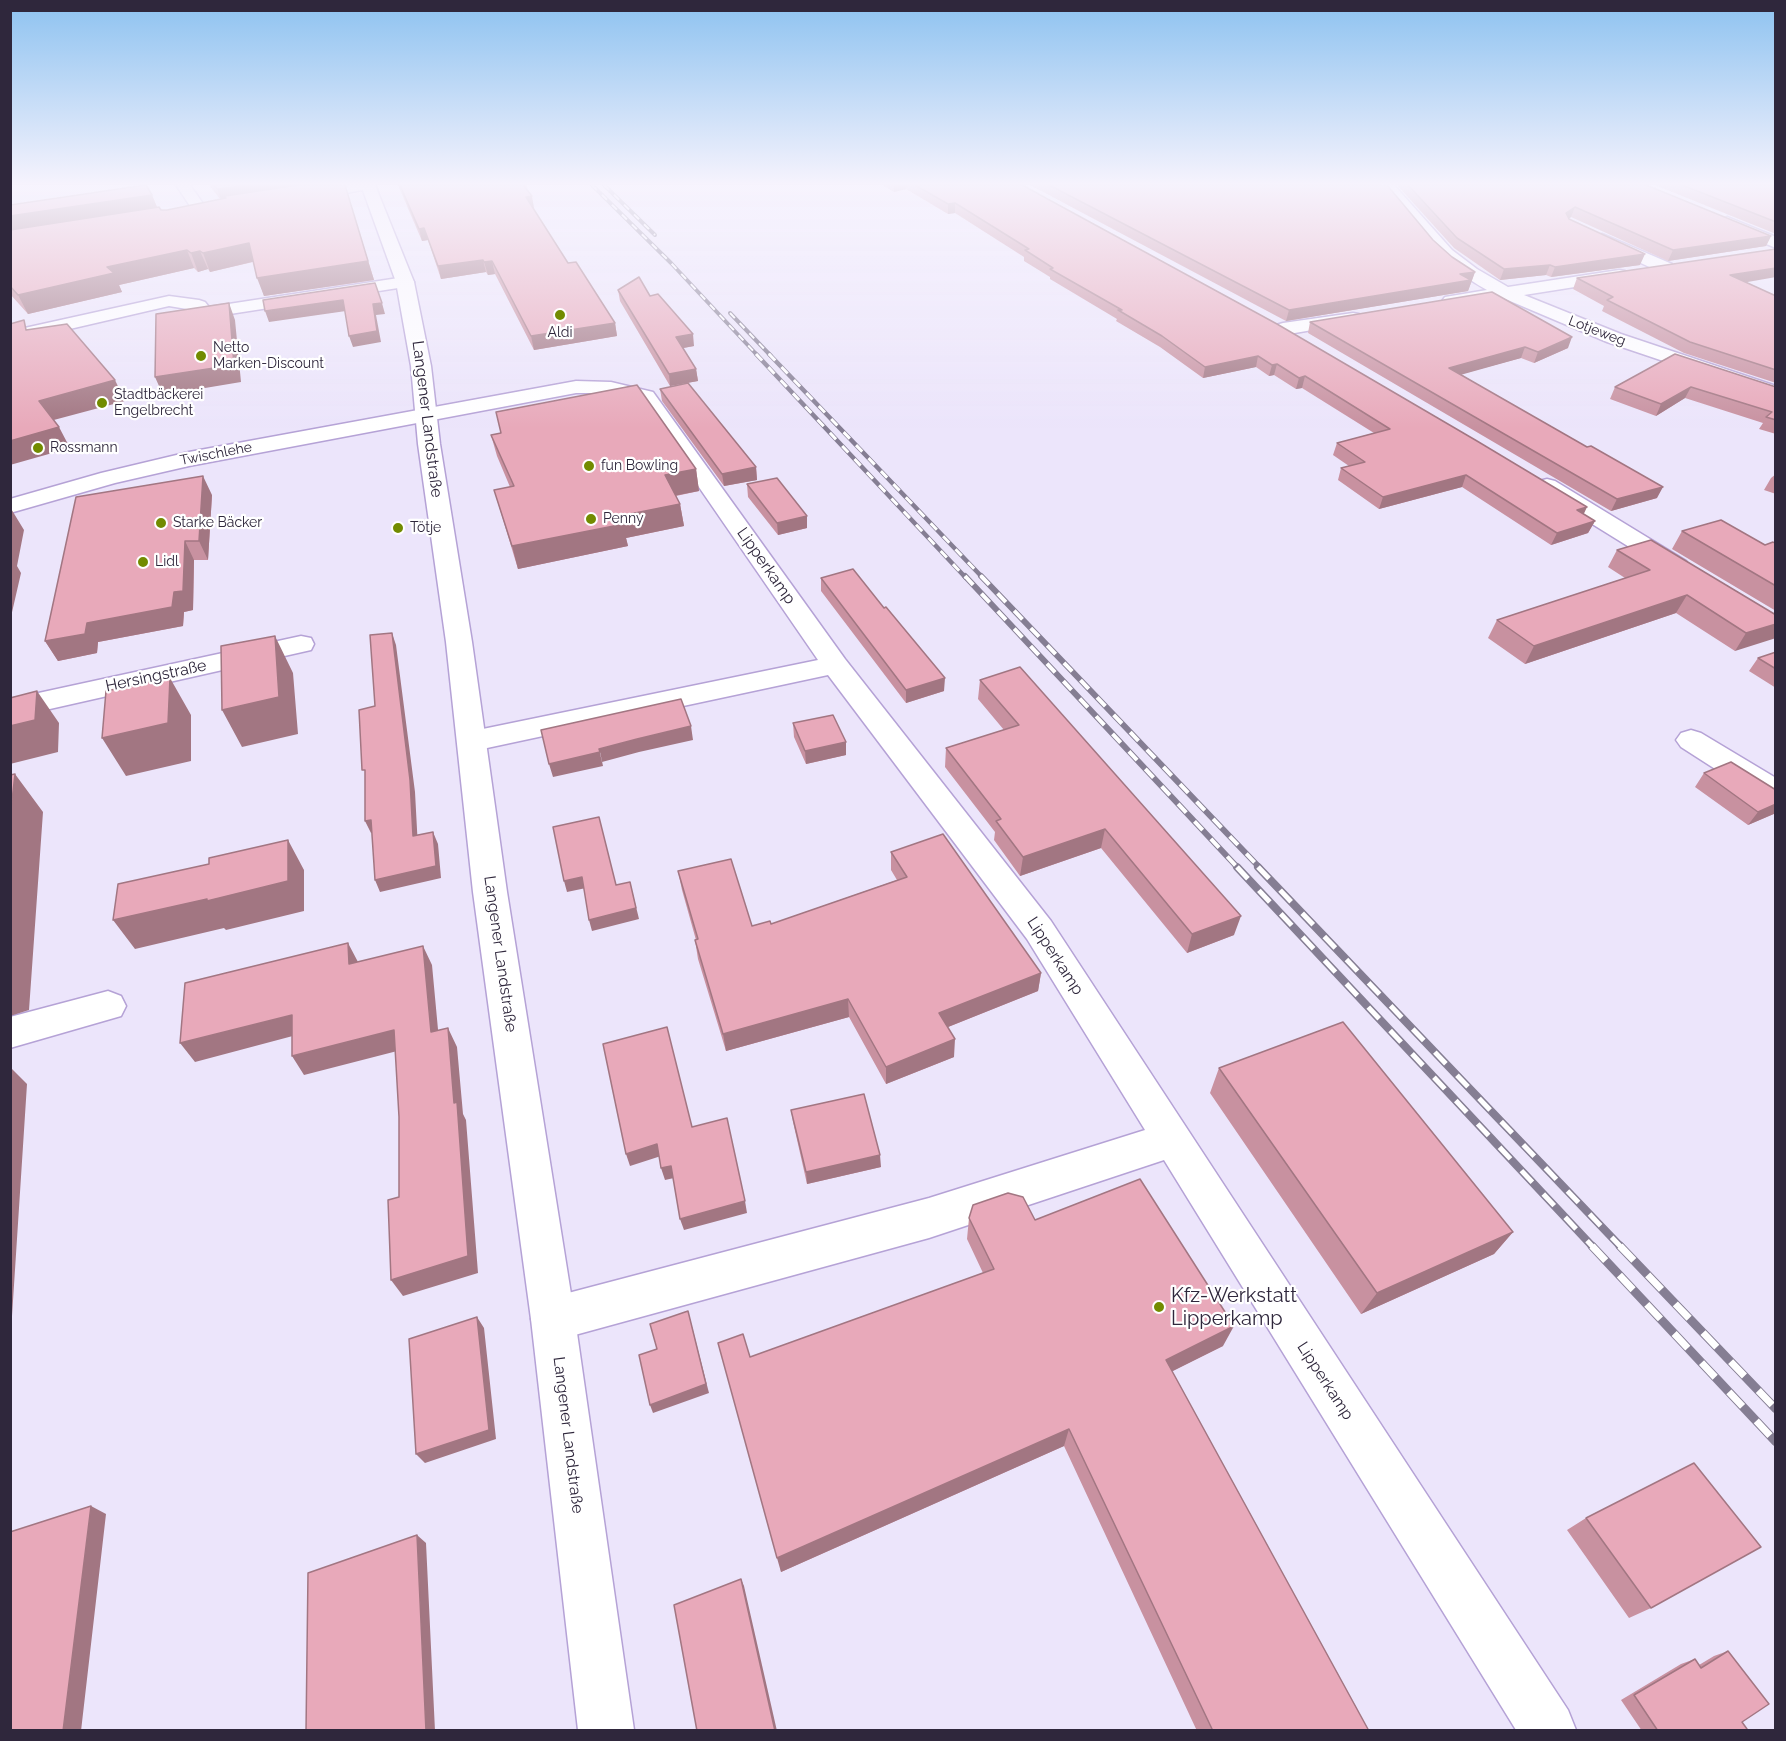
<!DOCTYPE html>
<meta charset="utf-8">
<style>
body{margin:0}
#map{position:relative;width:1786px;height:1741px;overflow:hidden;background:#ece5fb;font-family:Raleway,sans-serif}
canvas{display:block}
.frame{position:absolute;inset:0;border:12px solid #2f273c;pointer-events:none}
</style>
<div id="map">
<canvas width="1786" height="1741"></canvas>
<div class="frame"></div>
</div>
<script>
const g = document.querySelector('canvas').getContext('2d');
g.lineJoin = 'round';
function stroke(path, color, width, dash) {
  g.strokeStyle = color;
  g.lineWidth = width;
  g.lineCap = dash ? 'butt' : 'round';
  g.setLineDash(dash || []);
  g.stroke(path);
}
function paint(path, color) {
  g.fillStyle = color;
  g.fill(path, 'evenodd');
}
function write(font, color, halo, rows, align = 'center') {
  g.font = font + ' Raleway,sans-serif';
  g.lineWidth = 4.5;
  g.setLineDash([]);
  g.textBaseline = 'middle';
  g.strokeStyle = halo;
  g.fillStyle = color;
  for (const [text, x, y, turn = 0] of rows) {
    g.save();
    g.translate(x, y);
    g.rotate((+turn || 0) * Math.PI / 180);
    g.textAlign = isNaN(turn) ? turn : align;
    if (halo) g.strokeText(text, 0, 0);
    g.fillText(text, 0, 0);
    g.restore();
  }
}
const minor = new Path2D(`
 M176,185H190L209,212L206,215H196Z
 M344,185H375L368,189L303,201L295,196L303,191Z
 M1380,185H1394L1452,250L1477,269L1508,287L1619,270L1625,271L1628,275L1625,279L1619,280L1524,295L1621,334L1776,386V399L1607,342L1503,298L1451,306L1445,305L1442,301L1445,297L1487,290C1442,265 1409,227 1380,185Z
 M1727,217L1776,237V248L1721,225L1719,222Z
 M1602,234L1672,264L1675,268L1672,272H1660L1596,242L1594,239L1596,236Z
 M405,277L411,278L414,282L411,286L204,318L198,317L193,310L169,306L18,341L10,338L11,331L169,296L199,300L205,302L209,307Z
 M1353,313L1359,314L1362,318L1359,322L1283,335L1276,333L1274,329L1276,325L1283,323Z
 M576,381L611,382L653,392L845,659L1051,921L1568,1710L1576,1730H1516L1164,1160L929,1238L553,1341L537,1335L531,1319L537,1303L553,1297L929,1198L1145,1130L1027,939L828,675L473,751L463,748L458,741L463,734L473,731L818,660L639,400L602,393H576L189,466L115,483L10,513V499L101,473L189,452Z
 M1547,479L1555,481L1686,561L1689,566L1686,571L1677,573L1668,571L1539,491L1536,486L1539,481Z
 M301,636L311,638L314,644L311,650L10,718V699L20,697Z
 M1691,730L1701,733L1776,778V803L1765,801L1681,747L1676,740L1681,733Z
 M108,991L121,996L126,1006L121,1016L10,1048V1017Z`);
const major = new Path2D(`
 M361,185H375L414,282L431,366L440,444L472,642L507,892L575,1319L634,1730H578L531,1319L473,892L446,642L418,444L411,366L396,282Z`);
stroke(minor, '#b5a2d6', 3);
stroke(major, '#b5a2d6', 3);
paint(minor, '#fff');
paint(major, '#fff');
const railFar4 = new Path2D(`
 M592,185L671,263L758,356
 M604,185L655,235
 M730,313L771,356`);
const railFar3 = new Path2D(`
 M756,354L966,578
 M769,354L983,578`);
const railFar2 = new Path2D(`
 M965,576L1238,868
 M981,576L1260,868`);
const railFar1 = new Path2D(`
 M1237,867L1593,1247
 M1258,867L1621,1247`);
const rail = new Path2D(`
 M1592,1246L1776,1442
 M1620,1246L1776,1409`);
stroke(railFar4, '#857e93', 4);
stroke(railFar3, '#857e93', 4.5);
stroke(railFar2, '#857e93', 6);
stroke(railFar1, '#857e93', 8);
stroke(rail, '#857e93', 9);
stroke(railFar4, '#fff', 2, [7]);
stroke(railFar3, '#fff', 3, [9]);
stroke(railFar2, '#fff', 4, [12]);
stroke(railFar1, '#fff', 5, [16]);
stroke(rail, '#fff', 7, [20]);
paint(new Path2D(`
 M209,185H345L374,280L264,296L253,262L210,272L208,269L198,272L194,268L119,285L122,292L28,314L10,294V205L152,195L157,207L161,210H167L220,199Z
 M398,185H526L533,208L568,263L615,323L617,336L534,350L495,274L488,275L486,272L441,279L428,240L422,241Z
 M883,185H1022L1595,521L1588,533L1551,545L1462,487L1379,509L1338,480L1341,468L1349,466L1333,455L1337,443L1374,433L1302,388L1296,389L1274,375L1269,376L1256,367L1203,378L1160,347L1116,321L1117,319L1050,279V277L1024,261V257L955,213L948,214L906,189L894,192Z
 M1030,185H1387L1433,240L1452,257L1475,272L1468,291L1286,321Z
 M1397,185H1646L1771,236L1766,246L1668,261L1571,217L1569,219L1640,265L1551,277L1546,275L1500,280L1454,248Z
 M1655,185H1776V234Z
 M1577,278L1746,282L1776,296V383L1684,353L1602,311L1604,306L1573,289Z
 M618,290L650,296L694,346L683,348L696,369L698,381L670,386L620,301Z
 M1310,322L1568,348L1534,363L1521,358L1461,374L1657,498L1611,511L1308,333Z
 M1675,354L1776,387V434L1759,429L1763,423L1685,398L1656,416L1610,399L1615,387Z
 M660,389L756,467L757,480L724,486L662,401Z
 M491,435L696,469L699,491L676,496L680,504L684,526L626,538L628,546L518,569L494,490L510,487L497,456Z
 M1776,474V494L1764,490L1771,478Z
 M747,484L807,528L778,535L748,497Z
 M212,495L208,560H194L193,610L184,612L183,626L98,642L97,653L58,661L45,641Z
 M1682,531L1765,545L1776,544V611L1672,549Z
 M1617,550L1776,615L1735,651L1676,613L1525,664L1488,638L1497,620L1625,578L1608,567Z
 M821,578L944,691L906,703L821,591Z
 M1776,652V688L1749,671L1758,658Z
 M980,680L1234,935L1187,953L1101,848L1020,876L994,840L995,832L945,767L946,748L1004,730L978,699Z
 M793,723L846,755L806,764L794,737Z
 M1704,773L1776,790V813L1748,825L1695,787Z
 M891,852L1041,973L1038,991L948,1027L954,1057L886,1084L849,1017L726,1051L698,959L695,940H696L682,890L678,871L752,926L771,924L897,880L891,870Z
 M1219,1068L1513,1232L1494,1254L1361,1314L1210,1093Z
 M791,1110L881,1167L807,1184L793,1122Z
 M969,1218L1035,1220L1223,1346L1172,1371L1369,1731H1197L1064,1446L781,1572L750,1357L983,1273L967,1239Z
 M1586,1518L1651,1608L1629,1618L1567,1530Z
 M1728,1651L1742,1722L1745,1731H1642L1621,1700L1681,1664L1695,1659L1699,1665L1714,1656Z`), '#c891a0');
paint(new Path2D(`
 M250,185H332L222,201L217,189Z
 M345,185L374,280L264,296L257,278Z
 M894,185H907L906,189L894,192Z
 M152,195L159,212L10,235V216Z
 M532,196L534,208L529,209L526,197Z
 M955,203V213L948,214V204Z
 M1575,207L1571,217L1562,223L1566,213Z
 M424,228L428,240L422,241L419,229Z
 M1771,236L1766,246L1668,261L1673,250Z
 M249,243L256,261L210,272L203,253Z
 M187,250L194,268L119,285L122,292L28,314L18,295L107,267Z
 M200,251L208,269L198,272L191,253Z
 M1645,254L1640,265L1551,277L1555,267Z
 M483,260L486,272L441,279L438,266Z
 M492,261L495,274L488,275L484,262Z
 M1550,265L1546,275L1500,280L1504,269Z
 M1776,268V277L1725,286L1730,275Z
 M1475,272L1468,291L1286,321L1289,310L1460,274Z
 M343,300L346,311L269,322L265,311Z
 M229,303L235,320L241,382L163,395L155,377Z
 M382,303L385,314L376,315L381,342L353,347L349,336L373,304Z
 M615,323L617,336L534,350L531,336Z
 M693,334L694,346L678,349L676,337Z
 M1572,337L1568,348L1534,363L1538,352Z
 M1525,347L1521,358L1446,379L1449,368Z
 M1258,356L1256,367L1203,378L1205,367Z
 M1277,364L1274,375L1269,376L1272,365Z
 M696,369L698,381L670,386L669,374Z
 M1305,376L1302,388L1296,389L1299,378Z
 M115,380L125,401L50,421L39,401Z
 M1691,387L1685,398L1656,416L1661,404Z
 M59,427L70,448L10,465V441Z
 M756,467L757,480L724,486L722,474Z
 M696,469L699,491L668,497L665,475Z
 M1466,475L1462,487L1379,509L1383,497Z
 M203,476L212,495L208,560L199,541Z
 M1663,487L1657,498L1611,511L1617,499Z
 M680,504L684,526L626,538L628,546L518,569L512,546L620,516Z
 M10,507L24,530L17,566L21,573L10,621Z
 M1587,507L1581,520L1577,510Z
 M807,516V528L778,535L777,523Z
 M1595,521L1588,533L1551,545L1557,533Z
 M185,541L194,560L193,610L184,612L183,626L98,642L97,653L58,661L45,641L87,623L174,592Z
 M1687,595L1676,613L1525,664L1534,646Z
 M1776,624V638L1735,651L1746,633Z
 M392,633L396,645L415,792L418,848L413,836Z
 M275,636L293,673L298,734L242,747L222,710Z
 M170,678L191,715V761L126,776L102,738Z
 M945,678L944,691L906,703V690Z
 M37,691L59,723L58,752L10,764V726Z
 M691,726L693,740L639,752L602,762L599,749L637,739Z
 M846,742V755L806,764L805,751Z
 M600,752L603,766L553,777L549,764Z
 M15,774L43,812L29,1010L10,1016V818Z
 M1776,804V813L1748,825L1758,812Z
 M371,820L377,832L371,833L365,821Z
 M1105,829L1101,848L1020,876L1023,857Z
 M433,832L438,844L441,878L380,892L375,880Z
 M288,840L304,870V911L226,930L224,928L135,949L113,920Z
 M582,877L586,888L567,892L564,881Z
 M630,882L639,919L592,931L589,920Z
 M1241,916L1234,935L1187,953L1192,934Z
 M348,943L358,962L349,964Z
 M423,946L432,965L440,1051L431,1032Z
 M1041,973L1038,991L938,1031L939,1013Z
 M848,999L849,1017L726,1051L723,1034Z
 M292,1015L304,1033L195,1062L180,1043Z
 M448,1028L457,1047L463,1114L466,1120L478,1273L403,1296L391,1280L454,1103Z
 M394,1030L405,1049L304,1075L292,1056Z
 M955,1039L954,1057L886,1084V1067Z
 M10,1067L27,1084L10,1347Z
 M657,1144L661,1156L630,1166L626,1154Z
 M880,1155L881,1167L807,1184L806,1172Z
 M671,1166L674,1178L665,1180L661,1168Z
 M745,1201L747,1213L684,1230L680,1219Z
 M1513,1232L1494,1254L1361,1314L1377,1293Z
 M688,1311L709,1393L653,1413L650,1405Z
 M477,1317L484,1328L496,1439L425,1463L416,1454Z
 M1234,1326L1223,1346L1157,1379L1166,1360Z
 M1069,1429L1064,1446L781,1572L777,1558Z
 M91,1506L106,1514L81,1731H63Z
 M417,1535L426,1543L435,1731H426Z
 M741,1579L744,1586L777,1731H775Z`), '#a27682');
const building = new Path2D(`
 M146,185L152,195L10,216V205Z
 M214,185H250L217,189Z
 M299,185H345L368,261L257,278L249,243L203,253L200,251L191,253L187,250L107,267L114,273L18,295L10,286V230L159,207L161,210H167L226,198L225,196Z
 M400,185H523L532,196L526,197L568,263L576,262L615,323L531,336L492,261L484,262L483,260L438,266L424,228L419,229Z
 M915,185H1022L1277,324L1477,441L1587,507L1577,510L1595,521L1557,533L1466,475L1383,497L1341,468L1365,462L1337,443L1390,429L1305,376L1299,378L1277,364L1272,365L1258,356L1205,367L1162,336L1118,310H1122L1050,269L1053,268L1025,250L1029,249L955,203L948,204Z
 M1049,185H1387L1433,240L1452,257L1475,272L1460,274L1471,280L1289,310Z
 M1408,185H1646L1771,236L1673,250L1575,207L1566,213L1569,219L1645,254L1555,267L1550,265L1504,269L1457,238Z
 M1682,185H1776V222Z
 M1776,249V268L1730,275L1776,296V370L1690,342L1607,300L1613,297L1577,278Z
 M639,277L650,296L658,294L693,334L676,337L696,369L669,374L618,290Z
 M375,283L382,303L373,304L377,331L349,336L343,300L265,311L263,300Z
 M1492,292L1572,337L1538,352L1525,347L1449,368L1587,447L1591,446L1663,487L1617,499L1310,322Z
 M229,303L234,365L155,377L156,314Z
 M24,320L26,330L67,324L115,380L39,401L59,427L10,441V324Z
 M1675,354L1776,387V420L1766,417L1772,412L1691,387L1661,404L1615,387Z
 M688,383L756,467L722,474L660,389Z
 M637,385L696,469L665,475L680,504L620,516L624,524L512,546L494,490L514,486L491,435L501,433L496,412Z
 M203,476L199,541H185L183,591L174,592L172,607L87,623L85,634L45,641L76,497Z
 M777,478L807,516L777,523L747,484Z
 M1721,520L1765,545L1773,542L1776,544V586L1682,531Z
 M1651,540L1776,615V624L1746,633L1687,595L1534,646L1497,620L1650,570L1617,550Z
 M853,569L884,608L886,607L945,678L906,690L821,578Z
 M392,633L410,780L413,836L433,832L436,866L375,880L371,820L365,821V770H362L359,710L375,706L370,635Z
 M275,636L279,697L222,710L221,646Z
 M1776,652V669L1758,658Z
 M1020,667L1241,916L1192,934L1105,829L1023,857L996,821L1001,819L946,748L1019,725L980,680Z
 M170,678L168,723L102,738L106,691Z
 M37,691L35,720L10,726V698Z
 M681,699L691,726L637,739L599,749L600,752L549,764L541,730Z
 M833,715L846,742L805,751L793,723Z
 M1731,762L1776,790V804L1758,812L1704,773Z
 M15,774L10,818V775Z
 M599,817L616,885L630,882L636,908L589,920L582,877L564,881L553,827Z
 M943,834L1041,973L939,1013L955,1039L886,1067L848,999L723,1034L695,940L698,939L678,871L731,859L752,926L770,921L771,924L907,877L891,852Z
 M288,840V881L207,901V899L113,920L118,884L209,864V858Z
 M348,943L349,964L423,946L431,1032L448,1028L454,1103L457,1102L468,1256L391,1280L388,1200L399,1197V1117L394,1030L292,1056V1015L180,1043L185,983Z
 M1343,1022L1513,1232L1377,1293L1219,1068Z
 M667,1027L692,1127L727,1118L745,1201L680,1219L671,1166L661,1168L657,1144L626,1154L603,1044Z
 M864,1094L880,1155L806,1172L791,1110Z
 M1140,1179L1234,1326L1166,1360L1369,1731H1213L1069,1429L777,1558L718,1343L743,1334L750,1357L994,1269L969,1218L973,1205L1008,1193L1023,1197L1035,1220Z
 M688,1311L706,1384L650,1405L639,1355L657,1349L650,1324Z
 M477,1317L489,1430L416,1454L409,1339Z
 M1694,1463L1761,1547L1651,1608L1586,1518Z
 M91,1506L63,1731H10V1532Z
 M417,1535L426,1731H306L308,1573Z
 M741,1579L775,1731H697L674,1605Z
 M1728,1651L1769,1704L1742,1722L1747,1729L1745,1731H1658L1634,1695L1695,1659L1701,1668Z`);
paint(building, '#e8a9ba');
stroke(building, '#a27682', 1.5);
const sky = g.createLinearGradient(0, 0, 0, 428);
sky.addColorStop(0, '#8dc2f0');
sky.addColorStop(0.43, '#f6f3fd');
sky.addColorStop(1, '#f6f3fd00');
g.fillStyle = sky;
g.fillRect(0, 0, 1786, 428);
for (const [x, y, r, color] of [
 [560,315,6,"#728b00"],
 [201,356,6,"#728b00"],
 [102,403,6,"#728b00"],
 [38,448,6,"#728b00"],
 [589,466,6,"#728b00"],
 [591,519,6,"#728b00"],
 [161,523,6,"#728b00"],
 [398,528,6,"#728b00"],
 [143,562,6,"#728b00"],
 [1159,1307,6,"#728b00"]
]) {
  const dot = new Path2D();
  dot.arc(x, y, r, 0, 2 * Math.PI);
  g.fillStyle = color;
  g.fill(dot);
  stroke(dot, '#fff', 2);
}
write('14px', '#2f273c', '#fff', [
 ["Lotjeweg",1597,331,21],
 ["Twischlehe",216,454,-11]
]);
write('14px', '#2f273c', '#fff', [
 ["Aldi",560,333,"center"],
 ["Netto",213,348],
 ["Marken-Discount",213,364],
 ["Stadtbäckerei",114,395],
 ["Engelbrecht",114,411],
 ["Rossmann",50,448],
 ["fun Bowling",601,466],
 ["Penny",603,519],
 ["Starke Bäcker",173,523],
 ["Tötje",410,528],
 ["Lidl",155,562]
], 'left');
write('16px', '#2f273c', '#fff', [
 ["Langener Landstraße",427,419,83],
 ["Lipperkamp",766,566,55],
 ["Hersingstraße",156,676,-12],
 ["Langener Landstraße",500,954,82],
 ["Lipperkamp",1055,956,57],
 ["Lipperkamp",1325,1381,57],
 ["Langener Landstraße",568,1435,83]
]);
write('20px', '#2f273c', '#fff', [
 ["Kfz-Werkstatt",1171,1296],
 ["Lipperkamp",1171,1319]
], 'left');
</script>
